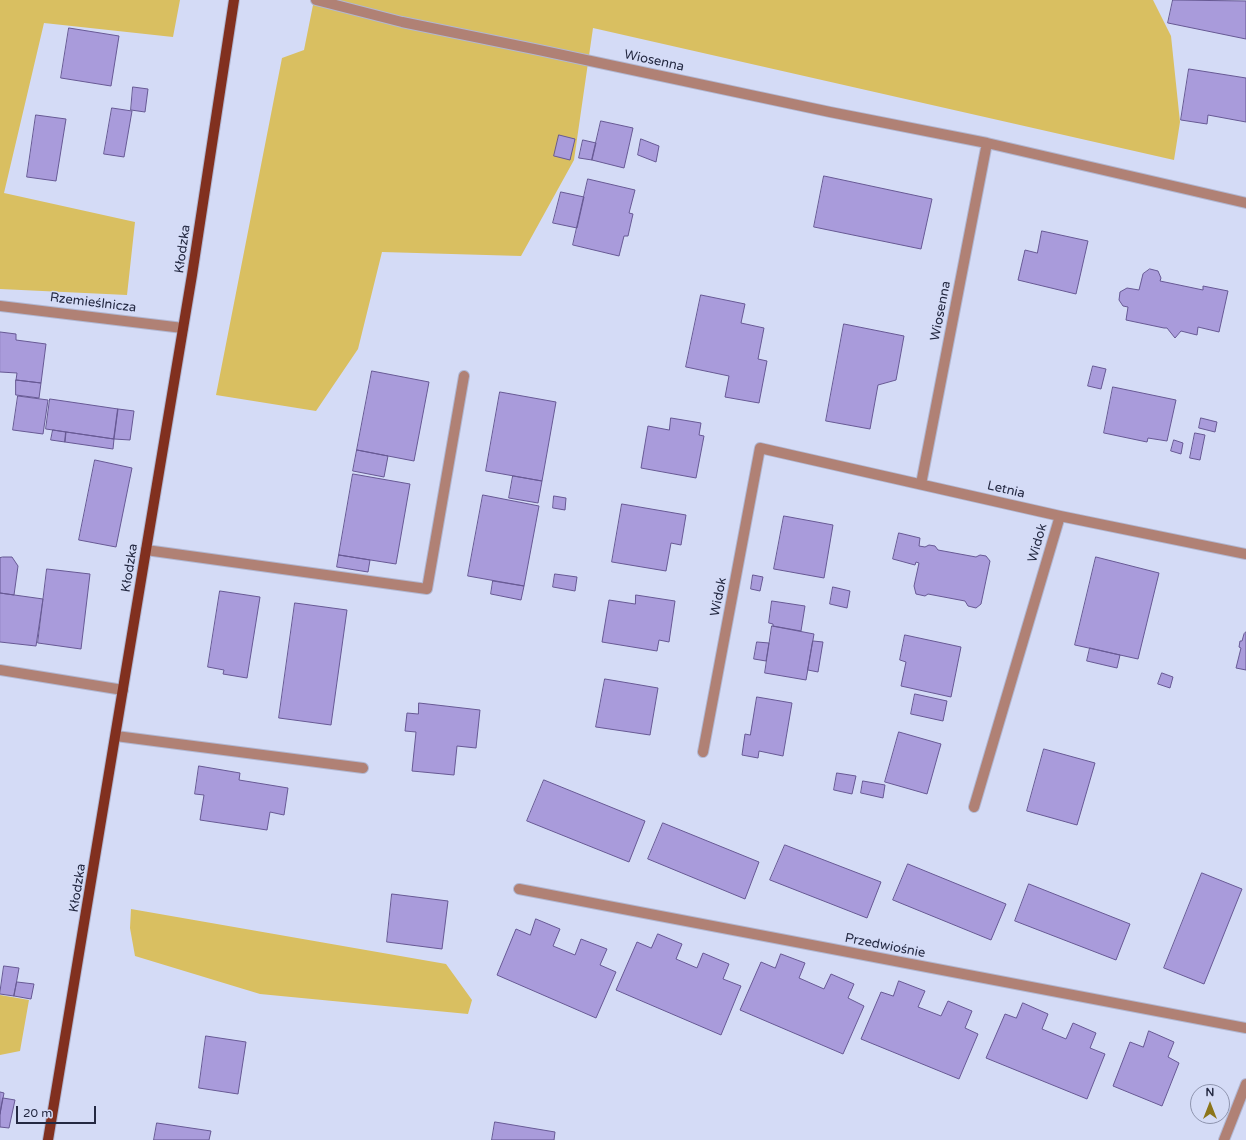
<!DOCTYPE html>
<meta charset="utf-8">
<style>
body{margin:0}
#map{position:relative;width:1246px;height:1140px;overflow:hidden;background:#d4dbf6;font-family:"Varela Round",sans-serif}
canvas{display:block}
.north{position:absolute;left:1190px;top:1084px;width:40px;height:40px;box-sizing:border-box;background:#d4dbf6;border:1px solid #8e94ae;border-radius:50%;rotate:0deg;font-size:11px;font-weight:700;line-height:16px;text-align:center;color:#242942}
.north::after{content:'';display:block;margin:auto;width:14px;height:18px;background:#8c751a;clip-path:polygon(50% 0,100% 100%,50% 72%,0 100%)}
.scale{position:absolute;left:16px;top:1106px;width:80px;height:18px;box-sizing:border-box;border:2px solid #242942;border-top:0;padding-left:5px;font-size:12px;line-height:14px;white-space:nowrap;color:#242942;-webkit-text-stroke:3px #d4dbf6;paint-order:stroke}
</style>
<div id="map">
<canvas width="1246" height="1140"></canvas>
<div class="north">N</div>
<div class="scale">20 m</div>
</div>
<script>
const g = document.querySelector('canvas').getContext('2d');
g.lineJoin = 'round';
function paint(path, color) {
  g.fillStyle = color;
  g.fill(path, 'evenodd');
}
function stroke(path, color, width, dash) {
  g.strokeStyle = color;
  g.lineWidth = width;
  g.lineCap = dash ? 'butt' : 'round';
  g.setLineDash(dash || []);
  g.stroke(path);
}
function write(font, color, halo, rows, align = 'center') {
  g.font = font + ' "Varela Round",sans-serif';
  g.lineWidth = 3;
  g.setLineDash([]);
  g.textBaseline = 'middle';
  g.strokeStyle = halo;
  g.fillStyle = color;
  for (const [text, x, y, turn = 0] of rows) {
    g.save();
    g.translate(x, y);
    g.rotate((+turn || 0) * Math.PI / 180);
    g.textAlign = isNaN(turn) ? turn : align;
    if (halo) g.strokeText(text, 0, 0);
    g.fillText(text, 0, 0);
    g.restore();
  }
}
paint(new Path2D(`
 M0,0H180L173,37L44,23L4,193L135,222L127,295L0,289Z
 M314,0H1153L1171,36L1180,122L1174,160L593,28L574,160L521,256L382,252L358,349L316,411L216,395L282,58L304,50Z
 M131,909L446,964L472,1000L468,1014L260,994L135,956L130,928Z
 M0,995L29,1000L20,1051L0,1055Z`), '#d9bf61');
const building = new Path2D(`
 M1173,0L1246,1V39L1168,23Z
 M69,28L119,36L111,86L61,78Z
 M1189,69L1246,78V122L1208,115L1207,124L1181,120Z
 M133,87L148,89L145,112L131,110Z
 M112,108L132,111L124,157L104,154Z
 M36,115L66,119L56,181L27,177Z
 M601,121L633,128L624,168L592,160Z
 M559,135L575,139L570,160L554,156Z
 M641,139L659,146L656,162L638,155Z
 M583,140L596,143L592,160L579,158Z
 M824,176L932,199L921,249L814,227Z
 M588,179L635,190L629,213L633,214L628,236H624L619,256L573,245Z
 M561,192L584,197L577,228L553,223Z
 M1042,231L1088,241L1076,294L1018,280L1025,250L1037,253Z
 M1150,269L1158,271L1161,278L1160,281L1203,290V286L1228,291L1219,332L1198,327L1197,335L1181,331L1175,338L1167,328H1164L1126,320L1128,307L1123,306L1119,300L1120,292L1127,288L1139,290L1143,274Z
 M701,295L745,304L741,323L764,328L758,359L767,361L759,403L725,397L729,376L686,367Z
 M844,324L904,336L896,380L878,385L870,429L826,421Z
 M0,332L16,334V340L46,344L41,383L16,380L17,373L0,372Z
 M1093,366L1106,369L1101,389L1088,386Z
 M372,371L429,382L414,461L357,450Z
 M16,380L41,383L39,398L16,395Z
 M1113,387L1176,400L1167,441L1148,438L1147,442L1104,433Z
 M500,392L556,402L542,481L486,471Z
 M18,396L48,400L43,434L13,430Z
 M50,399L118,409L114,439L46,429Z
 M118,409L134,411L130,440L114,439Z
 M671,418L701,423L699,435L704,436L696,478L641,468L648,426L669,430Z
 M1201,418L1217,422L1215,432L1199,428Z
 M53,430L66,432L65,442L51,440Z
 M66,432L114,439L113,449L65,442Z
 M1195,433L1205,435L1200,460L1190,458Z
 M1174,440L1183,443L1181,454L1171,451Z
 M357,450L388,456L384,477L353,471Z
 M95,460L132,468L116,547L79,540Z
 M353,474L410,484L396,564L339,555Z
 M513,476L542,481L538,503L509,498Z
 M483,495L539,506L524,586L468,576Z
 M554,496L566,498L565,510L553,508Z
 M622,504L686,515L681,545L671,543L666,571L612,562Z
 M784,516L833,525L824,578L774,569Z
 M899,533L920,538L919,546L925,547L929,545L935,546L938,550L976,557L980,555L986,556L990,561L981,604L976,608L968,606L965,601L928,594L925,596L916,594L914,586L919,563L916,562L915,565L893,559Z
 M339,555L370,560L368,572L337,567Z
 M3,557H12L18,566L14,595L0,593V558Z
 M1096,557L1159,573L1138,659L1075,645Z
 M47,569L90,574L81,649L38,643Z
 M555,574L577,577L575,591L553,587Z
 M753,575L763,577L760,591L751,589Z
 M493,581L524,586L521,600L491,594Z
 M833,587L850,591L847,608L830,604Z
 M220,591L260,597L247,678L223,674L224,670L208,667Z
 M0,593L43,599L36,646L0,642Z
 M636,595L675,601L669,642L659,640L657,651L602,642L609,600L635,604Z
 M772,601L805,606L801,631L773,626V624L769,623Z
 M295,603L347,610L331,725L279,718Z
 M772,626L814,634L806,680L765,673Z
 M1246,632V670L1236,668L1241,648L1239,647L1240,641H1242L1244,634Z
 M905,635L961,647L951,697L901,686L906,662L900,660Z
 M813,641L823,642L818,672L808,670Z
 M757,642L769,643L766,661L754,659Z
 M1090,648L1120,655L1117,668L1087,661Z
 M1162,673L1173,677L1170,688L1158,684Z
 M605,679L658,688L650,735L596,727Z
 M915,694L947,701L943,721L911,714Z
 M757,697L792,703L783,756L759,751L758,758L742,755L745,734L750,735Z
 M419,703L480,710L476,748L457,746L454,775L412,771L416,732L405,731L407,713L418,714Z
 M899,732L941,744L927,794L885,782Z
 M1044,749L1095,763L1077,825L1027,811Z
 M199,766L240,773L239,780L288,788L284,815L270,812L267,830L200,820L204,795L195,794Z
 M837,773L856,776L852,794L834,790Z
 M544,780L645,821L629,862L527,821Z
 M863,781L885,785L883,798L861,793Z
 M663,823L759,862L745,899L648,859Z
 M785,845L881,882L867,918L770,880Z
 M908,864L1006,904L991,940L893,900Z
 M1202,873L1242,889L1204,984L1164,968Z
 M1029,884L1130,924L1116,960L1015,921Z
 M392,894L448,901L442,949L387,942Z
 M536,919L560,929L553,946L575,955L581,939L607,949L600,965L616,972L596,1018L497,975L516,929L530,935Z
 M658,934L682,944L676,959L697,968L703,953L729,964L723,979L741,986L721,1035L616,990L637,942L651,948Z
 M781,954L805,963L799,978L824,989L831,974L854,984L848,998L864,1006L843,1054L740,1010L761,962L775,968Z
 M4,966L19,968L14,996L0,994Z
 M899,981L925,991L918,1007L941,1016L948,1001L972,1011L965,1028L978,1034L959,1079L861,1039L881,992L893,996Z
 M17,982L34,984L31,999L14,996Z
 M1023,1003L1048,1014L1042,1029L1066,1039L1073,1023L1096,1033L1090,1048L1105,1054L1087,1099L986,1058L1005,1014L1016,1018Z
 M1149,1031L1174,1042L1168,1057L1179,1063L1162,1106L1113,1086L1130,1042L1143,1047Z
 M206,1036L246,1042L238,1094L199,1088Z
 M0,1092L4,1093L0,1114Z
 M3,1098L15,1100L9,1128L0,1127V1114Z
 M495,1122L555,1132L554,1140H492Z
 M157,1123L211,1131L209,1140H154Z`);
paint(building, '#a99bdb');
stroke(building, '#675994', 1);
const minor = new Path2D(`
 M316,0L402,22L539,50L830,112L987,143L1246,203
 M0,306L183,328
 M921,484L987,143
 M146,550L427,589L464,376
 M0,670L123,690
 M116,736L363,768
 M703,752L760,448L1060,516L1246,554
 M974,807L1060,516
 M519,889L1246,1028
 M1224,1140L1246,1084`);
const major = new Path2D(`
 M48,1140L146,550L192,275L234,0`);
stroke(minor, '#b1b7d2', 12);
stroke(major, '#b1b7d2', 12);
stroke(minor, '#b08175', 10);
stroke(major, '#81301f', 10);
write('13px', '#242942', '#d4dbf6', [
 ["Wiosenna",654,61,12],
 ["Kłodzka",183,249,-82],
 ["Rzemieślnicza",93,303,7],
 ["Wiosenna",941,311,-79],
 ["Letnia",1006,490,13],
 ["Widok",1038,543,-74],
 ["Kłodzka",130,568,-81],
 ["Widok",719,597,-79],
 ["Kłodzka",78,888,-81],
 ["Przedwiośnie",885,946,11]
]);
</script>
